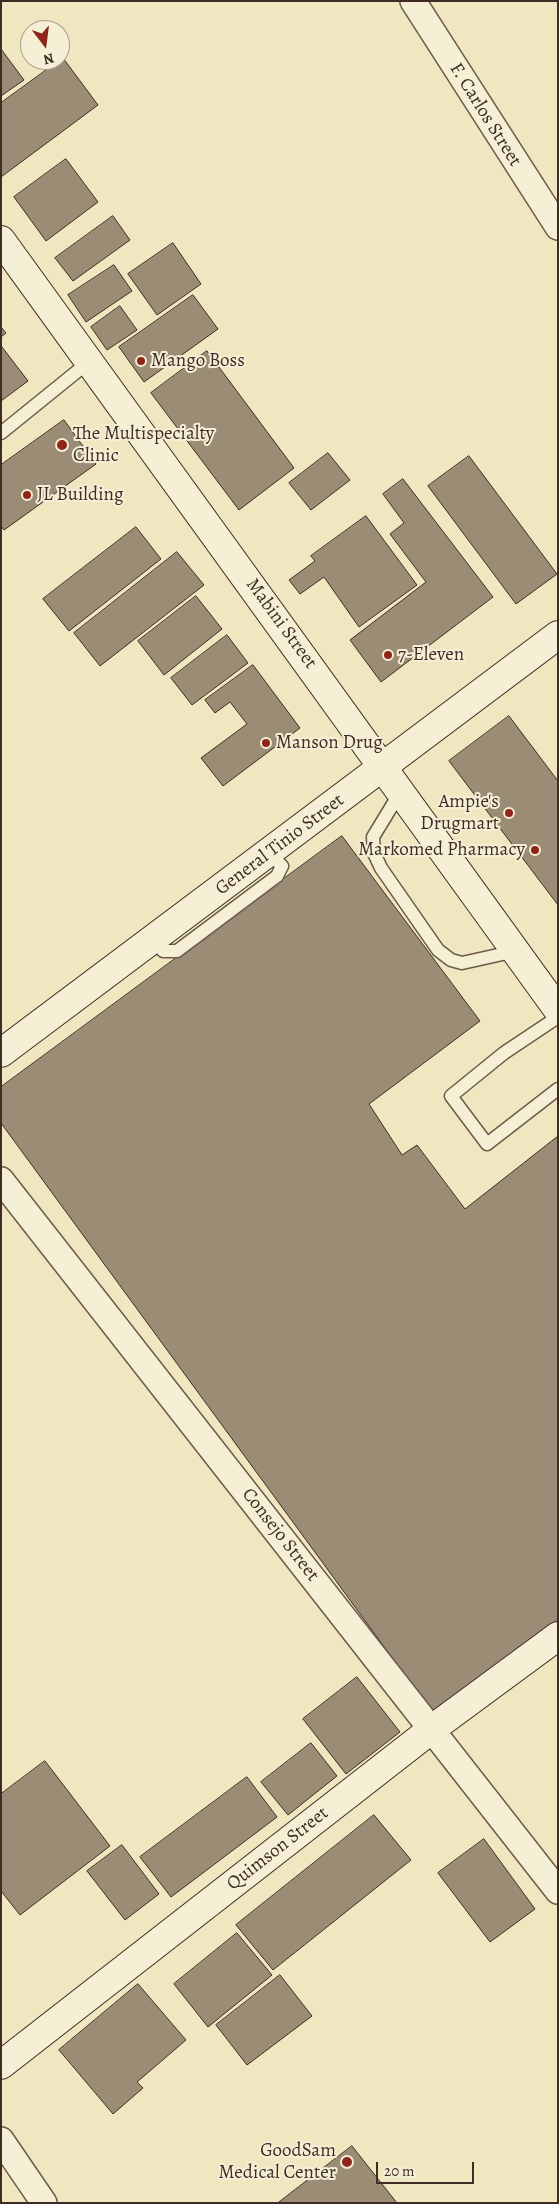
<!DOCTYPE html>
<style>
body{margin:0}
#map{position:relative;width:559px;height:2204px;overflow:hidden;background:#f0e6bf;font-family:Alegreya,serif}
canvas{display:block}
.frame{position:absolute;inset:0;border:2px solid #3f2d25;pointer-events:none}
.north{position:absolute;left:20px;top:20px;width:50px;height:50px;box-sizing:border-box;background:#f5efd5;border:1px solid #aca18f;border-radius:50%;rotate:165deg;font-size:14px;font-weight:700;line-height:20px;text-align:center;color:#3f2d25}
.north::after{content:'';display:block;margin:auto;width:18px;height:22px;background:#8f2418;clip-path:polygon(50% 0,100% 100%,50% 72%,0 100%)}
.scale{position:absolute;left:376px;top:2162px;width:98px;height:22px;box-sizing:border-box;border:2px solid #3f2d25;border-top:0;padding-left:6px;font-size:15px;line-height:18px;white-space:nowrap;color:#3f2d25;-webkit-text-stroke:4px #f5efd5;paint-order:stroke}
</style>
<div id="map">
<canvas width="559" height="2204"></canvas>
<div class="frame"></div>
<div class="north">N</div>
<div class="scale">20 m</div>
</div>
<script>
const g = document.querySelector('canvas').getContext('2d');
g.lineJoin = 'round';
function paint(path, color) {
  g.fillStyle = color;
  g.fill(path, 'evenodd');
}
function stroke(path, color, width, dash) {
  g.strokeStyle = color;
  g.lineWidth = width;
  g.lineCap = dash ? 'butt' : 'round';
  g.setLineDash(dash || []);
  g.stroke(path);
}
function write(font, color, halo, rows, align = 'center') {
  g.font = font + ' Alegreya,serif';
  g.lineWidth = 4;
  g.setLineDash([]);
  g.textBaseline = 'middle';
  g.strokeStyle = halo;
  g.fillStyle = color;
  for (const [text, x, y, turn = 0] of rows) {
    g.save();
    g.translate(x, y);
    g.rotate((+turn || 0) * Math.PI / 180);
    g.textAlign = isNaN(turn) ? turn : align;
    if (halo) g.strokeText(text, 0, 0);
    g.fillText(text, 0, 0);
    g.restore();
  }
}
const building = new Path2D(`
 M1,49L24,80L1,96Z
 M63,58L98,105L1,177V103Z
 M66,159L98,202L46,241L14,197Z
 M113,216L130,240L73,281L55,258Z
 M173,243L201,284L157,315L128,274Z
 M114,265L132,291L86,322L68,295Z
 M193,295L218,329L144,382L119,347Z
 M120,306L137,330L107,350L91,327Z
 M1,327L6,333L1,337Z
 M2,347L28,381L1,401V348Z
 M207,351L294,468L239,510L151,393Z
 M64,420L96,464L4,530L1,526V465Z
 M328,453L350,480L311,510L289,483Z
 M469,456L557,574L516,604L428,486Z
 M403,479L493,597L381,682L350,640L426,582L390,534L404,523L383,494Z
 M366,516L417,585L359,627L324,577L300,594L289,580L315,561L311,556Z
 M136,527L161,559L69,631L43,599Z
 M177,552L204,585L100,666L74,633Z
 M196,596L222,629L164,675L138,641Z
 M227,635L248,663L192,705L171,678Z
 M253,665L300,728L223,786L201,758L247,724L230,702L215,713L205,700Z
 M509,716L558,781V905L449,761Z
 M342,836L480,1021L369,1104L402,1155L417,1145L465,1209L558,1136V1620L434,1715L1,1123V1087Z
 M357,1677L400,1732L346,1774L303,1719Z
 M311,1743L337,1776L288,1815L261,1782Z
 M45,1761L110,1846L20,1915L1,1891V1794Z
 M247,1777L277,1817L171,1897L140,1857Z
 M374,1815L411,1860L273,1970L236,1925Z
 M484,1839L535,1909L490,1942L438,1873Z
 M122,1845L159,1894L125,1920L87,1871Z
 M237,1933L272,1975L208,2027L174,1984Z
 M280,1975L312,2016L247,2065L216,2025Z
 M138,1984L186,2040L137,2082L143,2088L113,2114L59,2050Z
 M352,2146L397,2203H278Z`);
paint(building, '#9b8d75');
stroke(building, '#3f2d25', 1);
const lane = new Path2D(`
 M1,433L90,361
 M401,791L373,837L374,853L381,868L438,950L451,960L462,963L516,951
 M153,939L163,951H177L277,876L282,866L269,853
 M558,1017L504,1053L451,1096L487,1144L558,1089`);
const street = new Path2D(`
 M413,1L558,227
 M1,1180L558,1891
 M1,2140L44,2203`);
const secondary = new Path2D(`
 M1,240L558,1010
 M1,1053L558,635
 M1,2065L432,1729L558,1636`);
stroke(lane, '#6b5b4c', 15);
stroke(street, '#6b5b4c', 28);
stroke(secondary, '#3f2d25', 30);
stroke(lane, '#f5efd5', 12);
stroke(street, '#f5efd5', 25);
stroke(secondary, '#f5efd5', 28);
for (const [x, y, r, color] of [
 [141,361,5,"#8f2418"],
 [62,445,6,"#8f2418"],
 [27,495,5,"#8f2418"],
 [388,655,5,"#8f2418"],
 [266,743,5,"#8f2418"],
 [509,813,5,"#8f2418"],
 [535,850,5,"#8f2418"],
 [347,2162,6,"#8f2418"]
]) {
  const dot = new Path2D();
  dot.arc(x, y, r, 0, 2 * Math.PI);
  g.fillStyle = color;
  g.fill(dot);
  stroke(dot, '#f5efd5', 2);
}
write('19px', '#3f2d25', '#f5efd5', [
 ["F. Carlos Street",485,115,58],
 ["Mabini Street",281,624,54],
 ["General Tinio Street",280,845,-37],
 ["Consejo Street",280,1535,52],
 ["Quimson Street",278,1849,-38]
]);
write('19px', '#3f2d25', '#f5efd5', [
 ["Mango Boss",151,361],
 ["The Multispecialty",73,434],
 ["Clinic",73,456],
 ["JL Building",37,495],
 ["7-Eleven",398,655],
 ["Manson Drug",276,743],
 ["Ampie's",499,802,"right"],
 ["Drugmart",499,824,"right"],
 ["Markomed Pharmacy",525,850,"right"],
 ["GoodSam",336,2151,"right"],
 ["Medical Center",336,2173,"right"]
], 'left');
</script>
